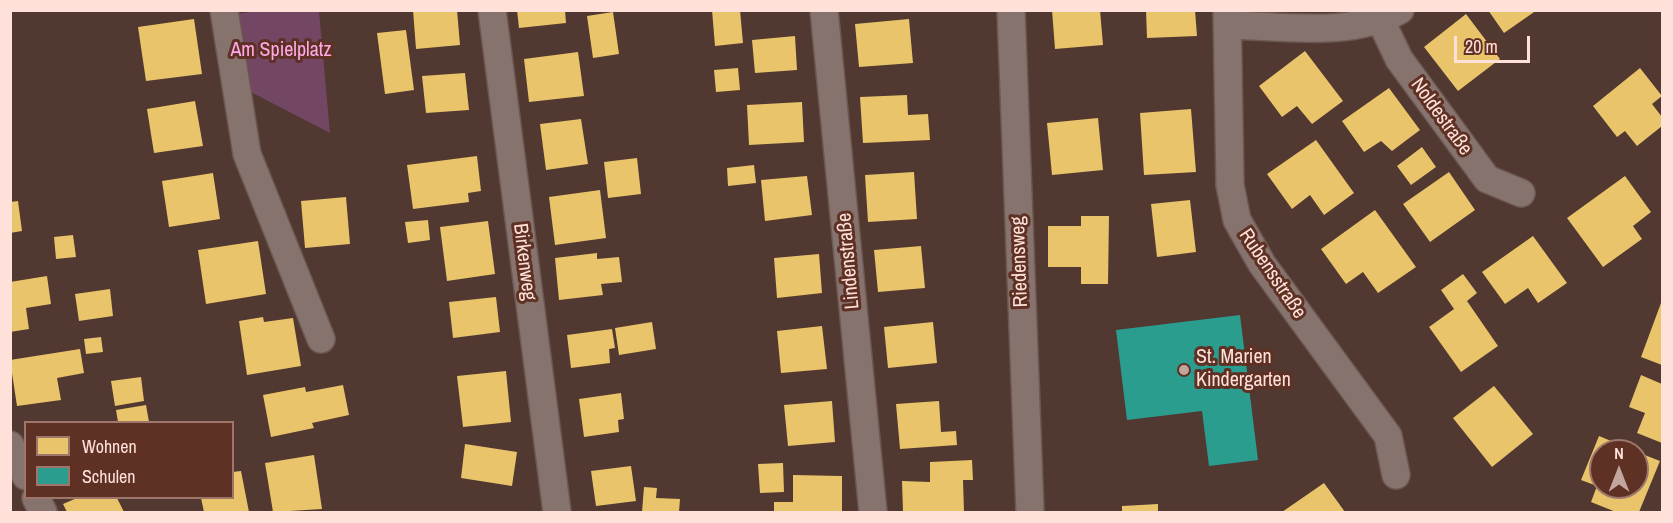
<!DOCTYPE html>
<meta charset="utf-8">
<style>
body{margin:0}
#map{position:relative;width:1673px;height:523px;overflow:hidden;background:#513831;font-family:"Archivo Narrow",sans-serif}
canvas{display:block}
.frame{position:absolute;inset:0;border:12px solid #ffe1d9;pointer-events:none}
.legend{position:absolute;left:24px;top:421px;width:210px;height:78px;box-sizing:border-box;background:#5e3124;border:2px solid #9e776c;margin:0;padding:8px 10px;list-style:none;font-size:18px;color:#ffe1d9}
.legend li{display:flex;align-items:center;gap:12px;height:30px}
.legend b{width:30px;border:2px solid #9e776c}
.north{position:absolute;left:1589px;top:439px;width:60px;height:60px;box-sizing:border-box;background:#5e3124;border:2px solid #9e776c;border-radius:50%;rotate:0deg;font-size:16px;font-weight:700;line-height:24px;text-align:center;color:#ffe1d9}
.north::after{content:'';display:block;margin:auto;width:21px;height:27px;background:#c2a69e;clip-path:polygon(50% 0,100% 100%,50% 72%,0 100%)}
.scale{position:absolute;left:1454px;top:36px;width:76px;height:27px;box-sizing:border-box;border:3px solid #ffe1d9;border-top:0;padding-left:8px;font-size:18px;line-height:21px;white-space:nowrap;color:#ffe1d9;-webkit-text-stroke:4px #5e3124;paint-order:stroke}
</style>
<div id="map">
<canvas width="1673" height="523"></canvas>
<div class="frame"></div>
<ul class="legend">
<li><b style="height:16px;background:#e9c46a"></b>Wohnen</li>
<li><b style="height:16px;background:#2a9d8f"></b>Schulen</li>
</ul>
<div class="north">N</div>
<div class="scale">20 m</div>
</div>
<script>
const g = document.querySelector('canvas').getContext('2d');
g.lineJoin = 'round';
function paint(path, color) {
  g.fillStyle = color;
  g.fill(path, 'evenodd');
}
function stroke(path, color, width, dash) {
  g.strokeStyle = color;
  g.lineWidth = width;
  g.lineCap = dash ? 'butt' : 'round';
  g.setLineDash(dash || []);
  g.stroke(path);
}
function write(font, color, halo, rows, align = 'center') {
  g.font = font + ' "Archivo Narrow",sans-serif';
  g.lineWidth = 6;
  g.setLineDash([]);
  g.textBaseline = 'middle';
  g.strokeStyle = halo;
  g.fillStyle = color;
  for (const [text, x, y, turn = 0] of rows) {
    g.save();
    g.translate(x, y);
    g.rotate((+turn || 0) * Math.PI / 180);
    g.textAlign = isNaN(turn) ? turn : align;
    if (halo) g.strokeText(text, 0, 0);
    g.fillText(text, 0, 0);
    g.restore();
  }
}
paint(new Path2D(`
 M263,10L319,11L330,133L245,89L236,14Z`), '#734664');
paint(new Path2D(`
 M413,10H457L460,45L416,49Z
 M517,10H565L566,23L519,28Z
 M712,10H740L743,43L715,46Z
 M1052,10H1100L1103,45L1055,49Z
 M1146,10H1195L1197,36L1147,38Z
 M1488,10H1537L1504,33Z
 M613,12L619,54L593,58L587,16Z
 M1466,14L1500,59L1458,91L1424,47Z
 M194,19L202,74L146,81L138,27Z
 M909,19L913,63L859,67L855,24Z
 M406,30L414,90L385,94L377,33Z
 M795,36L797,70L755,73L752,40Z
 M1305,51L1343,101L1312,124L1297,106L1282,117L1259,86Z
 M578,52L584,96L529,102L524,59Z
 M738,68L740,90L716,92L714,70Z
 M1640,68L1662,96L1652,104L1662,117V126L1637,146L1625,131L1617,137L1593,106Z
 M465,73L469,110L426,113L422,76Z
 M1389,88L1420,130L1392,151L1381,141L1364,152L1342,121Z
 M907,95L908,115L928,114L930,140L863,143L860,97Z
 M195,101L203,146L154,153L147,109Z
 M802,102L804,142L749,145L747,105Z
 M1191,109L1196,172L1144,175L1140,113Z
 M1098,118L1103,170L1052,175L1047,123Z
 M581,119L588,164L546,170L540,124Z
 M1316,140L1354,193L1324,215L1310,195L1292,209L1267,174Z
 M1422,147L1436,167L1411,185L1397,166Z
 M477,156L481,191L468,193L469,202L413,209L407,165Z
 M637,158L641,194L608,198L604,162Z
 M754,165L756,183L728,186L727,168Z
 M914,172L917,219L868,222L865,175Z
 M1449,172L1475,210L1430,242L1403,204Z
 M213,173L220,219L169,227L162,181Z
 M807,176L812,215L765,221L761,180Z
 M1625,176L1651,212L1633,226L1642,239L1603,267L1567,218Z
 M600,190L606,238L555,245L549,197Z
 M346,197L350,244L305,248L301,201Z
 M1190,200L1196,252L1157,257L1151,204Z
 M18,201L22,231L10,233V202Z
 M1375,210L1416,267L1378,293L1363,272L1346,284L1321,249Z
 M1081,216H1109L1108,284H1081V267H1048V226H1081Z
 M428,220L430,240L408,243L405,222Z
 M488,221L495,274L447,281L440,227Z
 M73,235L76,257L56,259L54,237Z
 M1533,236L1567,283L1538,303L1528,288L1505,304L1482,272Z
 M258,241L266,294L206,304L198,250Z
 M921,246L925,288L878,292L874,250Z
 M597,253V259L619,257L622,282L601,284L603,295L559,300L555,258Z
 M819,254L822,293L777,298L774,258Z
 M1463,274L1477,293L1467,301L1498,346L1461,372L1429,327L1454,309L1441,290Z
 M47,276L51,304L26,308L29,329L10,332V282Z
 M110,289L113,316L79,321L75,294Z
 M496,297L500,332L453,338L449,302Z
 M1661,303L1662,304V365L1641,357Z
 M263,317L264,322L293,318L301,366L247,375L239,321Z
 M652,322L656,349L619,355L615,328Z
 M933,322L937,363L888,368L884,327Z
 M822,326L827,369L781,373L777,331Z
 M612,329L615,348L609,349L610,363L571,368L567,335Z
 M101,337L103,352L86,354L84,339Z
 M80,349L84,373L57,378L61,400L17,406L10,360Z
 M506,371L511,422L463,427L457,376Z
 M1641,375L1662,384V443L1637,433L1645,413L1629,407Z
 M141,377L144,401L115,406L111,381Z
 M343,385L349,415L312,423L314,428L271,437L263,395L305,387L306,392Z
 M1494,386L1533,434L1492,467L1453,418Z
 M621,393L624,419L618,420L619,432L584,437L579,399Z
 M832,401L835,442L788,446L784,405Z
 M939,401L941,432L956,431L957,445L900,449L896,404Z
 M146,405L149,422H118L116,410Z
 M1599,436L1635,451H1601V487H1637V452L1660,461L1639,512H1616L1591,502L1597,486L1581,480Z
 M465,444L517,452L512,486L461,478Z
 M314,455L322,509L273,512L265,463Z
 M972,460L973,480H963L964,512H903L902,481L930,482V462Z
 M783,463L784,492L760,493L758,464Z
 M631,466L636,501L596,506L591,471Z
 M241,471L249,512H204L201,498H232V472Z
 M793,475L842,476V512H774V502H793Z
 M1324,483L1345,512H1282Z
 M644,487L657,488L656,498L680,499L679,512H642Z
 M77,498H117L124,512H67L63,504Z
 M1158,504V512H1122V506Z`), '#e9c46a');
paint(new Path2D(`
 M1240,315L1258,460L1209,466L1202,411L1127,420L1116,330Z`), '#2a9d8f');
const street = new Path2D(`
 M224,10L247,154L321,339
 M492,10L557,512
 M824,10L873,512
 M1011,10L1030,512
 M1227,10L1230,185L1237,220L1262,264L1388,436L1396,475
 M1381,21L1399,59L1487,179L1521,193
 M1228,25C1282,26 1351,38 1400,10
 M10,445L26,476
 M36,498L43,512`);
stroke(street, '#6c5751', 30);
stroke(street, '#87736d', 27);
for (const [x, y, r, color] of [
 [1184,370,6,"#c2a69e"]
]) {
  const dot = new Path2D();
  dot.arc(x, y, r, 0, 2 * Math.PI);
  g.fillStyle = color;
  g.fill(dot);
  stroke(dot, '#5e3124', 2);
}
write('20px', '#feaae8', '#5e3124', [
 ["Am Spielplatz",281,51]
]);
write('20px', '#ffe1d9', '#5e3124', [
 ["Noldestraße",1441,117,54],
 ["Lindenstraße",849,261,-95],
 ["Birkenweg",524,262,83],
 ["Riedensweg",1020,262,-92],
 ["Rubensstraße",1272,274,56]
]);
write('20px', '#ffe1d9', '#5e3124', [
 ["St. Marien",1196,358],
 ["Kindergarten",1196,381]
], 'left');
</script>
